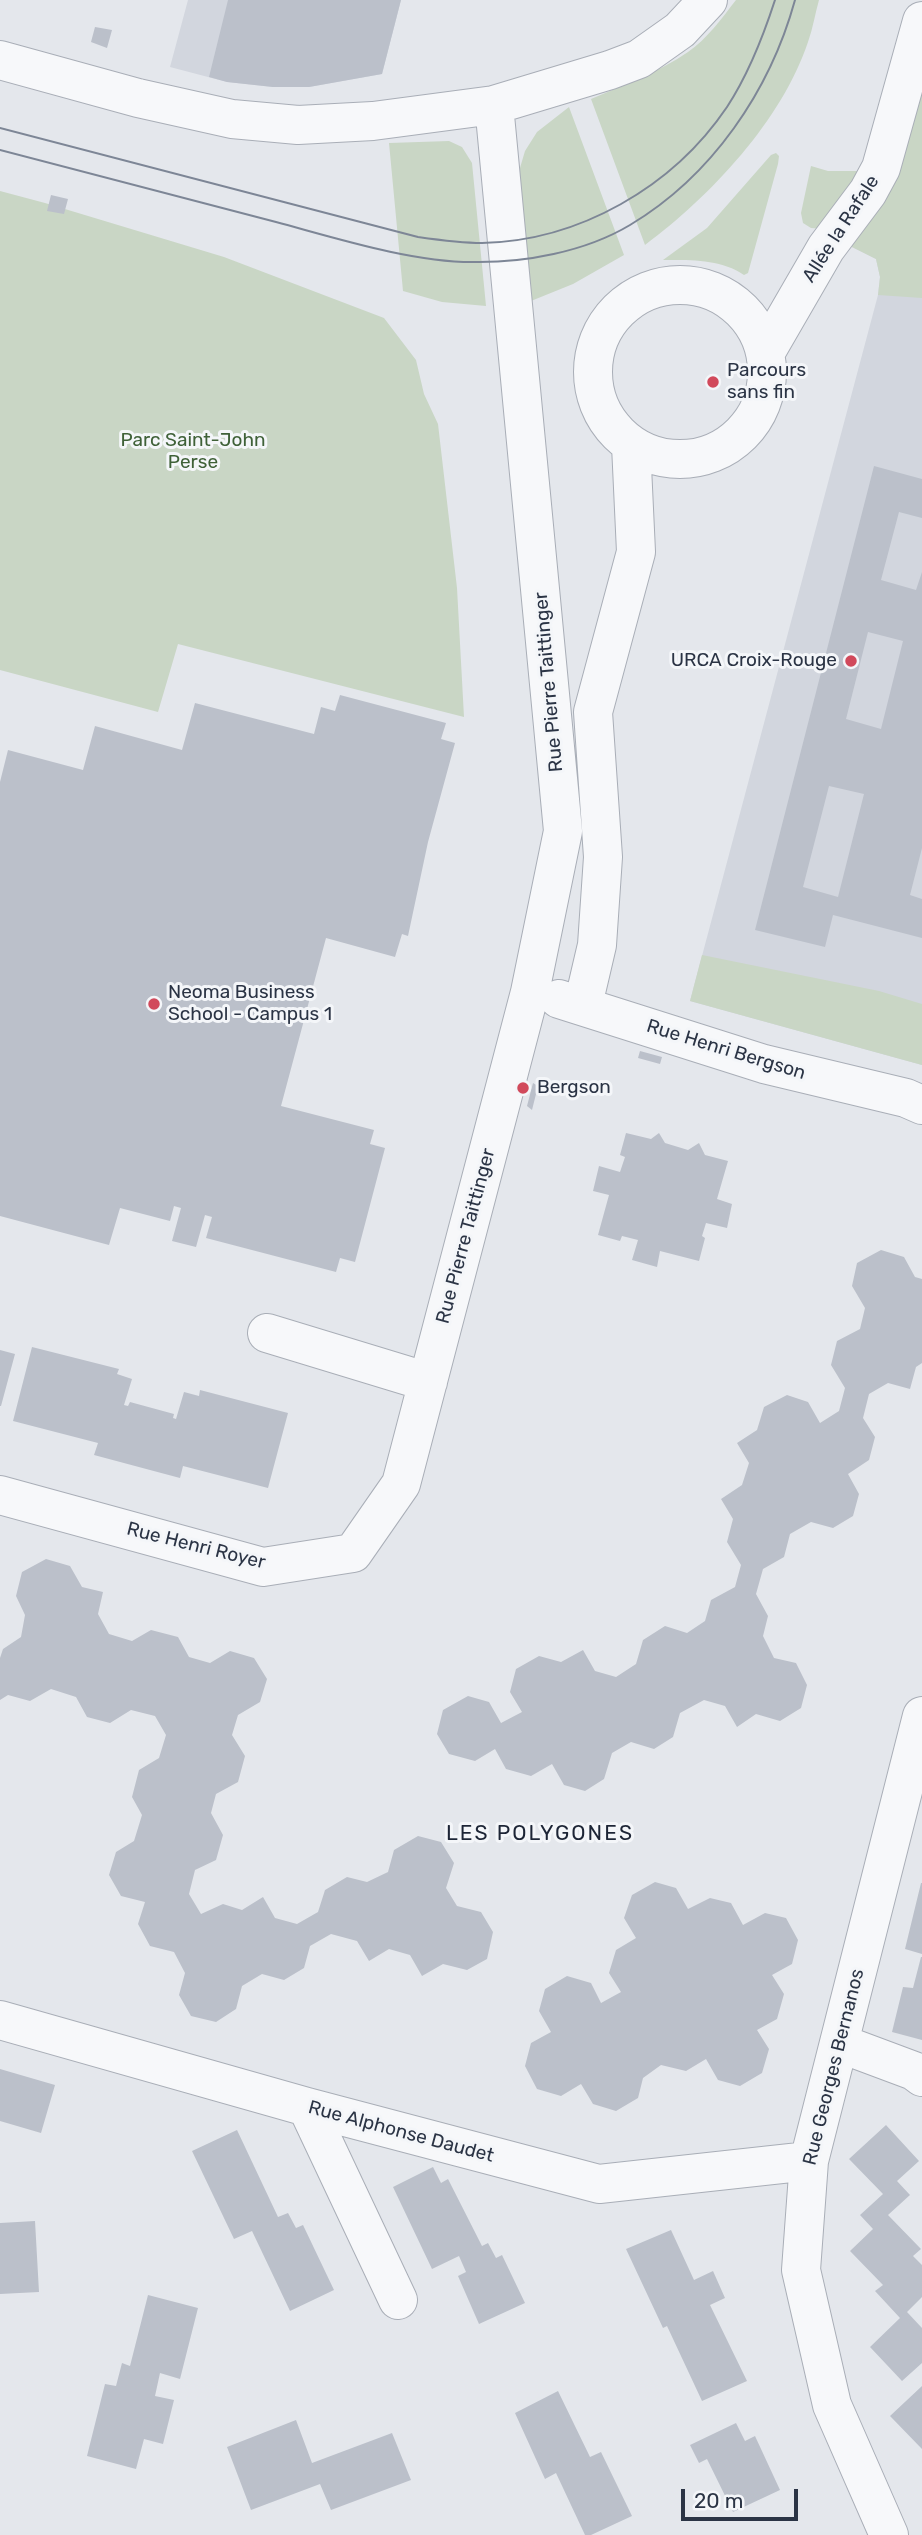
<!DOCTYPE html>
<meta charset="utf-8">
<style>
body{margin:0}
#map{position:relative;width:922px;height:2535px;overflow:hidden;background:#e4e7ec;font-family:Rubik,sans-serif}
canvas{display:block}
.scale{position:absolute;left:681px;top:2489px;width:117px;height:32px;box-sizing:border-box;border:4px solid #2b3445;border-top:0;padding-left:9px;font-size:21px;line-height:24px;white-space:nowrap;color:#2b3445;-webkit-text-stroke:5px #f4f6f9;paint-order:stroke}
</style>
<div id="map">
<canvas width="922" height="2535"></canvas>
<div class="scale">20 m</div>
</div>
<script>
const g = document.querySelector('canvas').getContext('2d');
g.lineJoin = 'round';
function paint(path, color) {
  g.fillStyle = color;
  g.fill(path, 'evenodd');
}
function stroke(path, color, width, dash) {
  g.strokeStyle = color;
  g.lineWidth = width;
  g.lineCap = dash ? 'butt' : 'round';
  g.setLineDash(dash || []);
  g.stroke(path);
}
function write(font, color, halo, rows, align = 'center') {
  g.font = font + ' Rubik,sans-serif';
  g.lineWidth = 6;
  g.setLineDash([]);
  g.textBaseline = 'middle';
  g.strokeStyle = halo;
  g.fillStyle = color;
  for (const [text, x, y, turn = 0] of rows) {
    g.save();
    g.translate(x, y);
    g.rotate((+turn || 0) * Math.PI / 180);
    g.textAlign = isNaN(turn) ? turn : align;
    if (halo) g.strokeText(text, 0, 0);
    g.fillText(text, 0, 0);
    g.restore();
  }
}
paint(new Path2D(`
 M188,0H401L382,74L309,87H273L227,82L170,67Z
 M922,61V1065L690,1001L878,295L880,277L876,259L852,247Z`), '#d2d6de');
paint(new Path2D(`
 M736,0H819C815,14 813,28 808,42C782,120 711,196 645,245L591,99C624,85 659,72 688,52C707,39 722,18 736,0Z
 M922,61V298L878,295L880,277L876,259L852,247V229Z
 M569,107L624,255L573,284L531,301L517,178L525,151L537,132Z
 M449,141L462,147L472,163L486,306L442,302L403,291L389,143Z
 M776,153L779,156L778,164L748,273L744,275C721,259 690,260 663,260L707,228L771,155Z
 M811,166L828,171H865L823,229L811,228L803,223L801,213Z
 M0,191L45,203L224,257L384,318L416,360L424,394L438,424L457,588L464,717L178,644L158,712L0,670Z
 M702,955L879,991L922,1004V1065L690,1001Z`), '#c9d6c5');
paint(new Path2D(`
 M228,0H401L382,74L309,87H273L227,82L209,77Z
 M95,27L112,30L107,48L91,42Z
 M51,195L68,199L64,214L47,211Z
 M874,466L922,479V518L899,512L881,580L916,590L922,572V848L910,895L922,899V938L833,915L825,947L755,930ZM868,632L903,641L881,729L846,719ZM829,786L864,794L838,897L803,887Z
 M340,695L446,723L441,739L455,743L428,842L408,936L402,934L395,957L326,938L281,1106L374,1130L370,1144L385,1148L355,1262L340,1258L336,1272L206,1238L212,1217L205,1215L196,1247L172,1241L181,1208L174,1206L170,1221L120,1208L109,1245L0,1216V782L8,750L83,770L95,726L182,750L195,703L314,734L321,707L335,711Z
 M640,1051L662,1057L660,1064L638,1058Z
 M533,1083L538,1086L532,1110L527,1106Z
 M626,1133L651,1139L659,1133L665,1143L688,1150L699,1143L705,1155L728,1161L717,1199L732,1204L727,1228L706,1223L702,1236L705,1238L699,1261L660,1251L657,1267L632,1260L638,1240L622,1236L620,1241L598,1235L609,1195L593,1191L599,1166L620,1172L625,1157L620,1155Z
 M881,1250L904,1257L915,1277L922,1279V1363L916,1367L910,1389L888,1383L869,1394L863,1418L875,1437L869,1460L848,1474L859,1494L853,1516L833,1528L811,1522L790,1534L784,1557L763,1569L756,1594L768,1616L763,1636L774,1658L796,1663L807,1685L801,1708L780,1721L756,1714L737,1727L725,1706L704,1700L680,1713L673,1737L654,1749L631,1742L612,1753L604,1779L585,1791L564,1785L552,1764L531,1776L506,1769L495,1749L475,1761L449,1754L437,1734L443,1710L468,1696L489,1702L501,1723L522,1712L510,1692L516,1669L539,1656L561,1662L583,1650L595,1671L616,1677L636,1664L643,1640L665,1626L687,1633L705,1621L711,1600L735,1587L741,1565L727,1542L733,1519L721,1499L742,1485L749,1463L737,1443L757,1430L764,1407L787,1395L808,1402L820,1423L839,1411L845,1388L831,1365L837,1341L860,1329L865,1308L852,1286L857,1263Z
 M32,1347L119,1369L117,1374L132,1379L124,1405L128,1406L130,1402L174,1414L173,1418L176,1419L184,1392L199,1396L200,1390L288,1413L268,1488L183,1466L180,1478L150,1470L94,1455L98,1443L13,1421Z
 M0,1350L15,1354L1,1406H0Z
 M46,1559L70,1566L82,1587L103,1592L98,1614L109,1634L132,1641L151,1630L178,1637L189,1657L210,1663L230,1651L254,1658L267,1679L260,1702L238,1715L232,1735L245,1756L238,1782L216,1794L211,1813L223,1835L216,1860L195,1870L189,1894L201,1914L223,1904L242,1910L263,1897L275,1918L297,1924L318,1912L325,1890L347,1877L367,1882L388,1872L394,1850L418,1836L441,1842L454,1863L446,1888L457,1906L481,1912L493,1932L487,1959L467,1970L443,1964L422,1976L410,1955L389,1949L369,1961L357,1941L331,1934L310,1946L304,1968L284,1980L262,1974L242,1986L236,2009L216,2022L191,2016L179,1995L185,1973L174,1952L150,1946L138,1924L145,1902L121,1896L109,1875L116,1852L134,1841L142,1815L132,1797L139,1770L159,1758L166,1735L155,1716L131,1710L110,1723L87,1717L76,1697L51,1689L30,1701L8,1695L0,1700V1658L3,1649L21,1637L25,1615L16,1596L22,1572Z
 M655,1882L676,1888L688,1909L710,1898L731,1903L743,1925L765,1913L786,1918L798,1940L792,1964L772,1975L784,1994L777,2019L757,2030L769,2049L762,2073L740,2086L718,2080L706,2059L686,2071L661,2065L643,2078L638,2098L616,2111L593,2104L581,2084L561,2096L537,2089L525,2066L531,2043L551,2032L539,2011L545,1989L567,1976L591,1983L601,2003L621,1992L609,1973L616,1950L636,1938L624,1918L632,1895Z
 M921,1883H922V1954L905,1949Z
 M921,1957H922V2040L892,2032L903,1987L913,1988Z
 M0,2069L55,2085L41,2133L0,2121Z
 M886,2125L919,2161L897,2181L910,2195L888,2215L921,2249L913,2256L922,2265V2297L907,2312L922,2328V2363L902,2381L870,2347L900,2318L875,2291L883,2285L850,2251L873,2229L860,2215L883,2194L849,2159Z
 M237,2130L278,2217L288,2213L296,2228L303,2225L334,2290L290,2311L252,2231L234,2239L192,2151Z
 M433,2167L441,2183L448,2179L482,2246L488,2243L496,2258L502,2255L525,2303L479,2324L458,2276L466,2272L459,2256L432,2269L393,2187Z
 M35,2221L39,2292L0,2294V2223Z
 M671,2230L694,2280L713,2271L725,2298L710,2305L747,2381L702,2401L667,2326L663,2328L626,2249Z
 M148,2295L198,2308L180,2379L160,2373L155,2396L174,2400L163,2444L144,2439L136,2469L87,2456L105,2384L116,2386L122,2363L130,2366Z
 M922,2386V2449L890,2416Z
 M558,2391L590,2457L601,2452L632,2516L591,2535H585L556,2473L545,2479L515,2413Z
 M296,2420L312,2463L392,2433L411,2480L331,2510L320,2484L251,2510L227,2447Z
 M736,2423L745,2441L755,2436L780,2490L733,2512L707,2459L699,2463L690,2445Z`), '#bbc0ca');
const minor = new Path2D(`
 M0,60L138,98L232,119L298,125L373,121L494,105L610,70L639,59L680,30L708,0
 M593 372a87 87 0 1 1 174 0a87 87 0 1 1-174 0Z
 M767,350L826,248L868,192L881,168L922,21
 M559,999L764,1064L906,1098L922,1105
 M583,1005L597,945L603,857L593,712L636,552L631,445
 M267,1333L428,1382
 M0,1495L263,1567L353,1553L401,1484L530,992L563,831L494,105
 M0,2020L307,2107L599,2184L809,2161
 M839,2043L914,2071L922,2077
 M307,2107L398,2300
 M889,2535L832,2405L801,2270L809,2161L922,1716`);
stroke(minor, '#a9aeb7', 40);
stroke(minor, '#f7f8fa', 38);
stroke(new Path2D(`
 M0,128L418,237C439,240 461,243 482,243C579,241 673,187 727,107C748,75 763,37 775,0
 M0,150C92,174 184,198 276,222C336,238 411,262 472,262C524,263 585,252 630,225C712,176 770,91 795,0`), '#7d8696', 2);
for (const [x, y, r, color] of [
 [713,382,7,"#d1495b"],
 [851,661,7,"#d1495b"],
 [154,1004,7,"#d1495b"],
 [523,1088,7,"#d1495b"]
]) {
  const dot = new Path2D();
  dot.arc(x, y, r, 0, 2 * Math.PI);
  g.fillStyle = color;
  g.fill(dot);
  stroke(dot, '#f4f6f9', 2.5);
}
write('19px', '#2b3445', '#f4f6f9', [
 ["Allée la Rafale",841,229,-57],
 ["Rue Pierre Taittinger",549,682,-95],
 ["Rue Henri Bergson",726,1050,17],
 ["Rue Pierre Taittinger",466,1236,-75],
 ["Rue Henri Royer",196,1546,14],
 ["Rue Georges Bernanos",834,2067,-76],
 ["Rue Alphonse Daudet",401,2132,15]
]);
write('19px', '#2b3445', '#f4f6f9', [
 ["Parcours",727,371],
 ["sans fin",727,393],
 ["URCA Croix-Rouge",837,661,"right"],
 ["Neoma Business",168,993],
 ["School - Campus 1",168,1015],
 ["Bergson",537,1088]
], 'left');
write('19px', '#3f6138', '#f4f6f9', [
 ["Parc Saint-John",193,441],
 ["Perse",193,463]
]);
g.letterSpacing = '2px';
write('21px', '#1d2536', '#f4f6f9', [
 ["LES POLYGONES",540,1834]
]);
g.letterSpacing = '0px';
</script>
